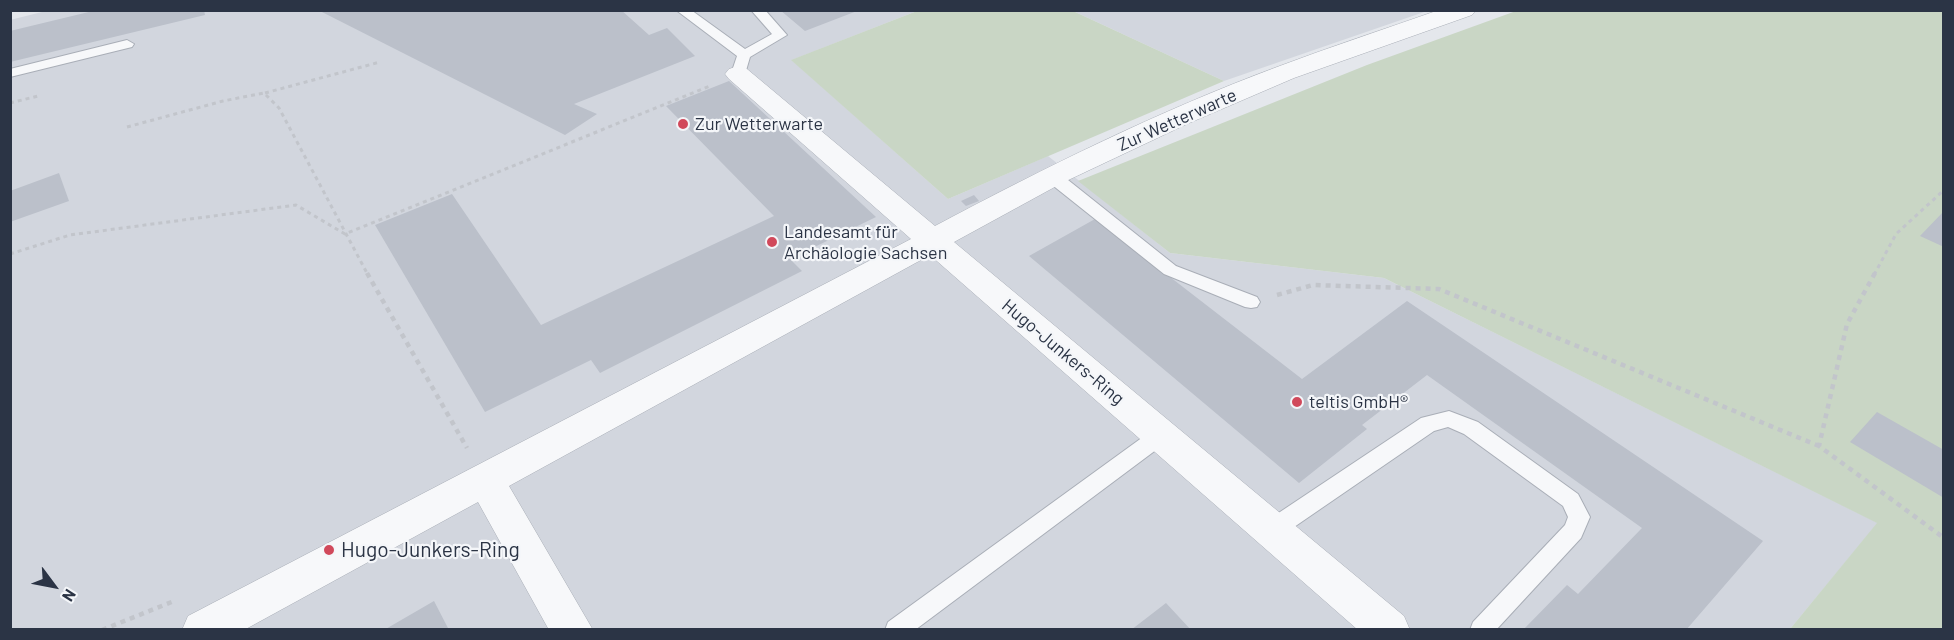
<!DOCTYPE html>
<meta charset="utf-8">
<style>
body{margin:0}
#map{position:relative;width:1954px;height:640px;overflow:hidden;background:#e4e7ec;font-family:Barlow,sans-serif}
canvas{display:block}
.frame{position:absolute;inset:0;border:12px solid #2b3445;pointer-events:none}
.north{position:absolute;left:24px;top:556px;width:60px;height:60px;-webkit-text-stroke:4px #f4f6f9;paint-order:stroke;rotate:122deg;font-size:16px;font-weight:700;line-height:24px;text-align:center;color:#2b3445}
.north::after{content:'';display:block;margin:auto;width:21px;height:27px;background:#2b3445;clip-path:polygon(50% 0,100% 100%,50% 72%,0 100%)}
</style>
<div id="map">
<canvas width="1954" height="640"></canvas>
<div class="frame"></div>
<div class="north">N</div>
</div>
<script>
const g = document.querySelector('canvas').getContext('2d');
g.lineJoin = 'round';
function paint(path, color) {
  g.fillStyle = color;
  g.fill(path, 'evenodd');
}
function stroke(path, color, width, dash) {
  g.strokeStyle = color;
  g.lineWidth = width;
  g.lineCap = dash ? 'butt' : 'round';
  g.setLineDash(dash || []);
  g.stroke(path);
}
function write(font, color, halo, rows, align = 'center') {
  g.font = font + ' Barlow,sans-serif';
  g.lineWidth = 4.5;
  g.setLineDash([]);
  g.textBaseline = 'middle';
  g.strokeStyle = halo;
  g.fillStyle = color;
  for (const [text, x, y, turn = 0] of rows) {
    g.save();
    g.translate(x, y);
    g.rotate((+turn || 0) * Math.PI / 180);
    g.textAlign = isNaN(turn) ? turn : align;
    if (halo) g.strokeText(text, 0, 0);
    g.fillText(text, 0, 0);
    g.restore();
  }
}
paint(new Path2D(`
 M50,10L917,11L792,60L948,199L1048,156L1170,253L1384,278L1878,523L1790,629H11L10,20Z
 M1073,11H1427L1224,81Z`), '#d2d6de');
paint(new Path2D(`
 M1073,11L1224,81L948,199L791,60L917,11Z
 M1516,11H1943V629H1790L1877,523L1384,278L1170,253L1078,181L1367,65Z`), '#c9d6c5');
paint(new Path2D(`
 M97,10H204L205,15L10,62V31Z
 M318,10H594L596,12L621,10L649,35L667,28L695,56L574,104L597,114L565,135Z
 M780,10H857V11L805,31Z
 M729,81L876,217L790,259L802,271L600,373L591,360L485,412L375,225L452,194L541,325L774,216L666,106Z
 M59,173L69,201L10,222V191Z
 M974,195L979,201L966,206L961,201Z
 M1944,211V247L1920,236Z
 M1095,219L1302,379L1407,301L1763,541L1686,630H1523L1567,585L1578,594L1642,528L1427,375L1362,425L1367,429L1299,483L1029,256Z
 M1877,412L1944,450V498L1850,442Z
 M434,601L449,630H384Z
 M1166,603L1191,630H1131Z`), '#bbc0ca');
const service = new Path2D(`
 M676,10H691L745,49L772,34L751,10H765L787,35L750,57L745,74L738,78L731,74L737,56Z
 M127,40L134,44L132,47L10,77V69Z
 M1052,171L1058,172L1176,266L1257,297L1260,302L1257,307L1251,308L1245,307L1164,274L1046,180L1044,176L1046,172Z
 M1449,411L1478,422L1578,494L1590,517L1581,538L1496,630H1470L1473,622L1565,525L1568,517L1563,506L1464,434L1448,427L1434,431L1281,536L1273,538L1265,536L1262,529L1265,522L1421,418Z
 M1161,427L1168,429L1171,435L1168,441L915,630H885L888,622L1154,429Z`);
const minor = new Path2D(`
 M1439,10H1476L1472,15L1294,78L1187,124L1062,183L954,242L1404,616L1410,630H1358L930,255L509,486L593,630H549L478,502L244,630H182L188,616L911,239L729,79L725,74L729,69L738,66L747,69L935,226C1046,167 1159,111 1277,67C1330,47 1385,29 1439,10Z`);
stroke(service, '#a9aeb7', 2);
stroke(minor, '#a9aeb7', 1);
stroke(new Path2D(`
 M265,93L380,62
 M10,103L38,96
 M127,127L223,101L264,93L279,108L368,275
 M10,254L70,235L296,205L345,234L710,86
 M1874,275L1896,234L1944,190`), '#c2c5cb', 3, [4, 4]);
stroke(new Path2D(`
 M367,273L467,448
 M1875,273L1847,324L1819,446L1944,538
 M1277,295L1313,285L1439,289L1819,446
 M102,630L174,601`), '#c2c5cb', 4.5, [5, 5]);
paint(service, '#f7f8fa');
paint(minor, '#f7f8fa');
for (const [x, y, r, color] of [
 [683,124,6,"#d1495b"],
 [772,242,6,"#d1495b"],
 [1297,402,6,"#d1495b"],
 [329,550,6,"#d1495b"]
]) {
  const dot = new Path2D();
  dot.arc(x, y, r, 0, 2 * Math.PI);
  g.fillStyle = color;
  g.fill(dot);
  stroke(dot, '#f4f6f9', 2);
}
write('18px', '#2b3445', '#f4f6f9', [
 ["Zur Wetterwarte",1177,120,-24],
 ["Hugo-Junkers-Ring",1063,352,40]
]);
write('18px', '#2b3445', '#f4f6f9', [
 ["Zur Wetterwarte",695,124],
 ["Landesamt für",784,232],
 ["Archäologie Sachsen",784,253],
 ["teltis GmbH®",1309,402]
], 'left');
write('21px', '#2b3445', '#f4f6f9', [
 ["Hugo-Junkers-Ring",341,550]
], 'left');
</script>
